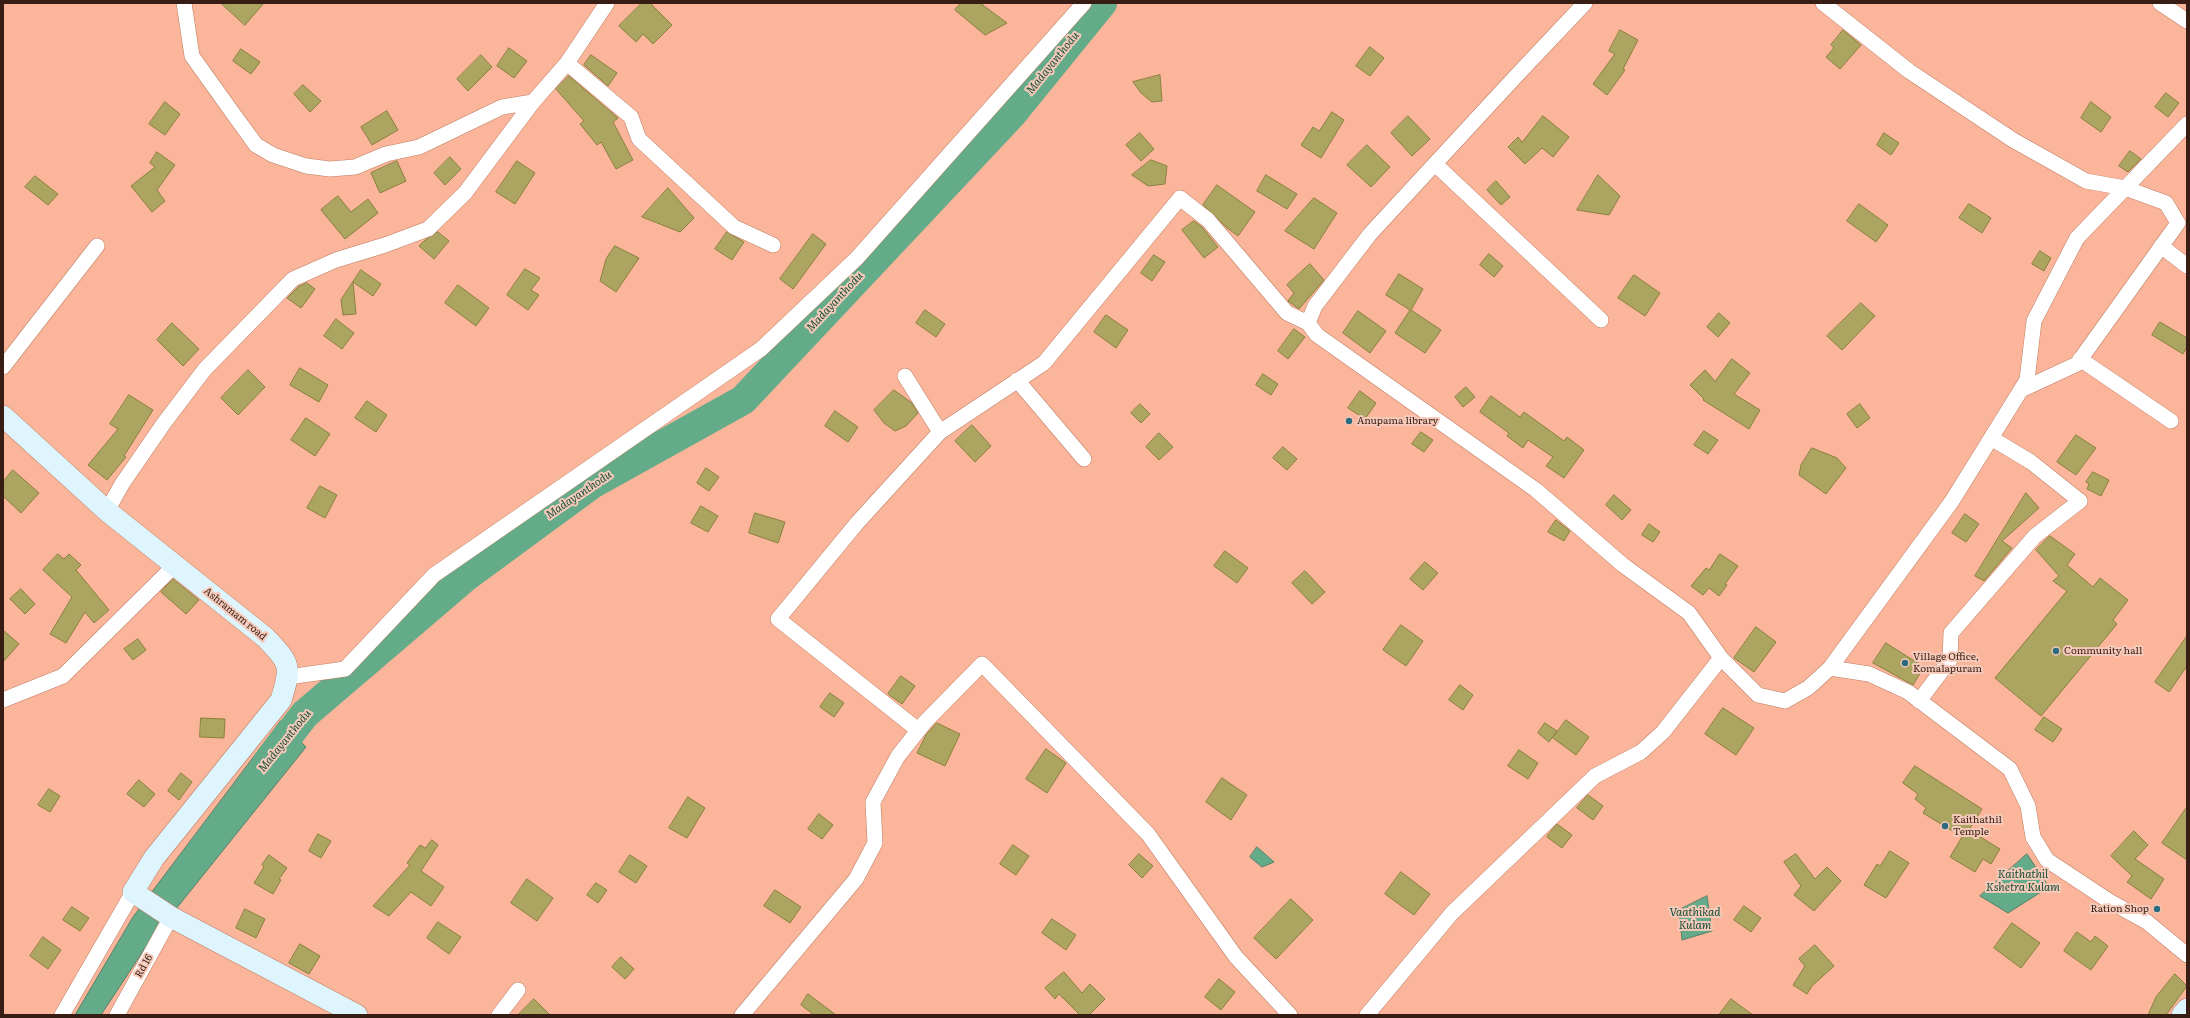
<!DOCTYPE html>
<style>
body{margin:0}
#map{position:relative;width:2190px;height:1018px;overflow:hidden;background:#fbb59a;font-family:Literata,serif}
canvas{display:block}
.frame{position:absolute;inset:0;border:4px solid #371d13;pointer-events:none}
</style>
<div id="map">
<canvas width="2190" height="1018"></canvas>
<div class="frame"></div>
</div>
<script>
const g = document.querySelector('canvas').getContext('2d');
g.lineJoin = 'round';
function paint(path, color) {
  g.fillStyle = color;
  g.fill(path, 'evenodd');
}
function stroke(path, color, width, dash) {
  g.strokeStyle = color;
  g.lineWidth = width;
  g.lineCap = dash ? 'butt' : 'round';
  g.setLineDash(dash || []);
  g.stroke(path);
}
function write(font, color, halo, rows, align = 'center') {
  g.font = font + ' Literata,serif';
  g.lineWidth = 4;
  g.setLineDash([]);
  g.textBaseline = 'middle';
  g.strokeStyle = halo;
  g.fillStyle = color;
  for (const [text, x, y, turn = 0] of rows) {
    g.save();
    g.translate(x, y);
    g.rotate((+turn || 0) * Math.PI / 180);
    g.textAlign = isNaN(turn) ? turn : align;
    if (halo) g.strokeText(text, 0, 0);
    g.fillText(text, 0, 0);
    g.restore();
  }
}
const water = new Path2D(`
 M281,721L306,747L147,945L101,1015H75L133,917Z
 M1257,847L1274,862L1262,867L1250,857Z
 M2027,854L2049,887L2008,913L1980,896Z
 M1707,896L1712,931L1682,940L1679,910Z`);
paint(water, '#64ab89');
stroke(water, '#568066', 1);
stroke(new Path2D(`
 M267,763L305,714L464,578L592,484L743,400L1011,115L1102,3`), '#64ab89', 30);
const building = new Path2D(`
 M221,3H264L245,25Z
 M642,3H650L672,25L653,44L643,34L636,42L619,26Z
 M961,3H980L1007,23L985,35L955,10Z
 M1620,30L1638,40L1623,69L1625,70L1607,95L1593,84L1615,54L1609,51Z
 M1843,30L1861,45L1840,69L1826,57L1834,48L1831,45Z
 M1370,47L1384,58L1370,76L1356,66Z
 M509,48L527,61L514,78L497,66Z
 M241,49L260,62L251,74L233,61Z
 M481,55L492,67L468,91L457,79Z
 M591,55L617,73L608,86L584,65Z
 M1160,75L1162,101L1152,102L1141,93L1133,82Z
 M569,76L618,118L613,122L633,160L616,169L601,142L597,145L580,124L584,121L556,89Z
 M303,85L321,101L310,112L294,94Z
 M2166,93L2179,103L2168,117L2155,107Z
 M165,102L180,114L165,135L149,124Z
 M2091,102L2111,117L2101,132L2081,118Z
 M387,111L398,130L372,145L361,127Z
 M1332,112L1344,120L1321,158L1301,145L1313,127L1319,131Z
 M1408,116L1430,139L1412,156L1391,133Z
 M1543,116L1569,137L1553,157L1542,148L1525,164L1508,147L1518,137L1522,142Z
 M1140,133L1154,149L1141,161L1126,145Z
 M1884,133L1899,143L1891,155L1877,145Z
 M1367,145L1390,167L1371,187L1347,165Z
 M2130,151L2141,159L2128,172L2119,166Z
 M157,152L175,165L157,190L165,201L152,212L131,186L155,167L150,163Z
 M450,157L461,169L445,185L434,173Z
 M1151,160L1167,166L1165,184L1148,186L1132,175Z
 M397,161L406,181L380,193L371,173Z
 M517,161L535,173L515,204L496,192Z
 M1266,175L1297,194L1287,209L1257,191Z
 M1598,175L1620,196L1609,215L1577,210Z
 M35,176L58,194L48,205L25,187Z
 M1496,181L1510,197L1501,205L1487,190Z
 M1217,185L1255,212L1238,236L1226,227L1203,205Z
 M668,188L694,218L680,232L642,217Z
 M338,196L351,212L368,199L378,213L345,239L321,210Z
 M1314,198L1337,213L1314,249L1285,231Z
 M1859,204L1888,225L1876,242L1847,221Z
 M1969,204L1991,218L1982,233L1959,218Z
 M1194,221L1202,227L1218,247L1204,258L1182,230Z
 M438,232L449,241L434,259L419,246L425,240Z
 M727,232L744,242L732,260L715,249Z
 M813,234L826,244L793,289L780,279Z
 M615,246L639,258L616,292L600,281L606,259Z
 M2040,251L2051,258L2044,271L2032,264Z
 M1489,254L1503,266L1494,277L1480,265Z
 M1154,255L1165,262L1152,281L1141,273Z
 M1310,264L1324,280L1299,309L1288,301L1294,293L1287,285Z
 M525,269L540,278L531,290L539,295L528,310L507,295Z
 M361,270L381,284L373,296L353,282L356,314L343,315L341,300Z
 M1399,274L1423,289L1411,310L1441,330L1425,353L1395,333L1410,310L1386,295Z
 M1634,275L1660,293L1645,316L1618,298Z
 M307,283L315,289L301,308L287,298L298,287Z
 M458,285L489,308L476,326L445,303Z
 M1861,303L1875,316L1842,350L1827,336Z
 M925,310L945,324L936,337L916,323Z
 M1358,311L1386,331L1370,353L1343,333Z
 M1719,313L1730,323L1718,337L1707,327Z
 M1106,315L1128,330L1116,348L1094,332Z
 M336,319L354,333L342,349L324,336Z
 M2160,322L2187,338V347L2183,354L2152,335Z
 M172,323L199,349L183,366L157,340Z
 M1294,329L1305,337L1288,359L1278,351Z
 M1732,359L1750,373L1734,394L1760,410L1749,429L1703,400L1704,399L1690,385L1705,370L1715,381Z
 M300,368L328,385L319,402L290,385Z
 M248,370L265,387L238,415L221,398Z
 M1263,374L1278,384L1271,395L1256,385Z
 M1466,387L1475,397L1463,407L1455,397Z
 M894,390L912,403L918,413L906,426L895,431L884,423L874,410Z
 M1360,391L1376,403L1365,419L1348,408Z
 M129,395L153,410L124,456L126,457L107,480L88,465L118,429L110,424Z
 M1491,396L1520,417L1524,412L1564,441L1567,437L1584,450L1564,478L1546,466L1553,457L1528,440L1523,448L1507,436L1509,433L1480,412Z
 M367,401L387,415L376,432L355,418Z
 M1140,404L1150,414L1141,423L1131,413Z
 M1860,404L1870,418L1857,428L1847,414Z
 M835,411L858,427L848,442L825,426Z
 M306,418L330,434L315,456L291,440Z
 M972,425L991,446L975,462L955,441Z
 M1704,431L1718,440L1708,454L1694,445Z
 M1421,432L1433,440L1424,452L1412,444Z
 M1159,433L1173,447L1159,460L1146,447Z
 M2076,435L2096,448L2076,475L2057,462Z
 M1283,447L1297,459L1287,470L1273,458Z
 M1812,448L1837,458L1846,468L1826,494L1799,475L1801,465Z
 M706,468L719,477L709,491L697,483Z
 M13,470L39,493L21,513L3,496V482Z
 M2093,472L2109,480L2101,496L2087,489L2089,484L2086,482Z
 M320,486L337,495L325,518L307,508Z
 M2026,493L2039,508L2002,541L2012,548L1984,581L1975,576Z
 M1614,495L1631,510L1622,520L1606,505Z
 M701,506L718,516L708,532L691,523Z
 M755,513L785,522L778,543L749,533Z
 M1965,514L1979,524L1966,542L1952,533Z
 M1556,520L1570,531L1564,541L1548,532Z
 M1649,524L1660,532L1653,542L1642,535Z
 M2050,536L2075,554L2067,565L2093,587L2100,578L2128,600L2113,620L2117,624L2041,716L1995,678L2067,591L2053,581L2059,576L2036,550Z
 M1225,551L1248,568L1237,583L1214,566Z
 M58,554L64,559L69,554L81,565L76,570L109,610L94,623L85,612L66,643L50,634L72,597L43,570Z
 M1720,554L1738,566L1725,584L1727,585L1719,596L1709,588L1703,595L1691,586L1706,568L1709,570Z
 M1425,562L1438,573L1423,590L1410,579Z
 M1305,571L1325,592L1312,604L1292,583Z
 M173,579L199,600L186,614L161,592Z
 M21,589L35,604L25,614L10,599Z
 M1401,625L1423,641L1406,666L1383,650Z
 M1756,627L1776,642L1754,672L1734,658Z
 M3,630L19,644L3,662Z
 M2187,636V666L2169,692L2155,682Z
 M138,639L146,650L133,660L124,649Z
 M1886,643L1924,667L1913,685L1873,663Z
 M901,676L915,686L902,704L888,694Z
 M1460,685L1473,695L1463,710L1449,700Z
 M830,693L844,703L834,717L820,707Z
 M1723,708L1754,728L1736,755L1705,734Z
 M2044,717L2062,729L2053,742L2035,730Z
 M201,718L225,719L224,738L200,737Z
 M1566,720L1589,737L1576,755L1553,738Z
 M937,723L960,734L945,766L917,753L926,735Z
 M1545,723L1557,731L1549,742L1538,733Z
 M1046,749L1066,763L1047,793L1026,779Z
 M1519,750L1538,763L1528,779L1508,766Z
 M1915,766L1982,809L1969,830L2000,849L1991,864L1983,859L1975,872L1950,857L1962,837L1923,813L1926,808L1915,799L1918,794L1903,783Z
 M181,773L192,782L179,800L168,791Z
 M1222,778L1247,795L1231,820L1206,802Z
 M139,780L155,794L144,807L127,794Z
 M49,789L60,796L50,812L38,805Z
 M1588,795L1603,806L1593,820L1577,808Z
 M688,797L705,808L687,838L669,828Z
 M2187,807V860L2162,843Z
 M819,814L833,825L822,839L808,829Z
 M1557,824L1572,835L1562,848L1547,837Z
 M2134,831L2148,845L2135,859L2164,879L2151,899L2127,882L2132,876L2111,856Z
 M318,834L331,841L321,858L309,851Z
 M432,840L438,845L421,871L444,887L431,906L411,892L389,916L373,906L410,865L407,863L420,845L425,848Z
 M1013,845L1029,856L1016,875L1000,864Z
 M1890,851L1909,863L1886,898L1864,885L1877,864L1880,866Z
 M1139,854L1153,866L1142,878L1129,865Z
 M1796,854L1815,879L1827,867L1841,881L1814,911L1794,895L1801,886L1784,862Z
 M269,855L287,868L279,879L281,880L273,894L254,883L264,867L262,865Z
 M630,855L647,866L636,883L619,872Z
 M1401,872L1430,894L1414,915L1385,894Z
 M527,879L553,898L537,921L511,903Z
 M596,883L607,890L598,903L587,895Z
 M775,890L801,907L790,923L764,906Z
 M1291,899L1313,920L1276,959L1254,938Z
 M1744,906L1761,918L1751,932L1734,920Z
 M72,907L89,918L80,931L63,920Z
 M245,909L265,919L256,938L236,928Z
 M1052,919L1076,935L1066,950L1042,933Z
 M438,922L461,937L449,954L427,938Z
 M2012,923L2040,943L2021,968L1994,948Z
 M2077,932L2091,942L2095,936L2108,946L2091,970L2064,951Z
 M43,937L61,950L48,969L30,956Z
 M300,944L320,956L309,974L289,963Z
 M1815,945L1834,966L1812,986L1807,994L1793,985L1805,966L1799,959Z
 M621,957L634,969L625,979L612,967Z
 M1064,972L1082,993L1090,984L1105,999L1089,1015H1080L1059,994L1055,999L1045,988Z
 M2175,974L2187,986L2166,1015H2148L2156,997Z
 M1219,979L1235,992L1221,1010L1205,997Z
 M808,994L836,1015H814L801,1005Z
 M534,999L550,1015H518Z
 M1731,999L1753,1015H1719Z`);
paint(building, '#aca461');
stroke(building, '#89803c', 1);
const minor = new Path2D(`
 M184,3L192,56L232,112L256,145L273,155L306,166L330,169L355,167L386,154L419,147L502,107L533,102
 M1823,3L1909,71L2013,140L2086,181L2125,188L2166,203L2178,223L2077,364L2021,390
 M2160,3L2187,21
 M567,63L631,117L639,139L734,227L773,245
 M1435,164L1601,320
 M2161,246L2187,266
 M1308,323L1315,306L1370,234L1517,75L1585,3
 M2080,359L2171,421
 M3,367L97,246
 M905,376L940,432
 M1017,380L1084,459
 M107,511L122,484L164,423L205,369L293,279L336,260L385,245L428,229L465,193L533,102L567,63L607,3
 M1830,668L1952,501L2027,380L2034,321L2077,238L2187,124
 M288,677L345,669L434,575L761,349L857,258L1084,3
 M3,700L63,676L175,565
 M1919,701L1950,660L1951,633L2035,536L2080,501L2031,462L1991,438
 M918,730L778,619L857,523L940,432L1044,363L1180,198L1208,220L1287,313L1308,323L1317,335L1536,490L1623,565L1689,613L1721,658L1758,695L1785,701L1808,688L1830,668L1869,674L1908,692L2010,769L2028,806L2033,837L2047,860L2109,901L2147,922L2187,955
 M62,1015L133,892
 M117,1015L171,917
 M499,1015L518,990
 M742,1015L856,879L875,843L873,802L898,756L925,722L982,664L1148,834L1236,957L1290,1015
 M1367,1015L1452,913L1595,776L1641,752L1663,732L1721,658`);
const secondary = new Path2D(`
 M3,416L107,511L266,638C290,664 292,665 281,700L154,858L133,892L171,917L357,1015
 M2182,1015L2187,1009`);
stroke(minor, '#be7d63', 16);
stroke(secondary, '#be7d63', 22);
stroke(minor, '#fff', 15);
stroke(secondary, '#def5fd', 21);
for (const [x, y, r, color] of [
 [1349,421,4,"#2b6a7f"],
 [2056,651,4,"#2b6a7f"],
 [1905,663,4,"#2b6a7f"],
 [1945,826,4,"#2b6a7f"],
 [2157,909,4,"#2b6a7f"]
]) {
  const dot = new Path2D();
  dot.arc(x, y, r, 0, 2 * Math.PI);
  g.fillStyle = color;
  g.fill(dot);
  stroke(dot, '#f5caba', 1.5);
}
write('10px', '#371d13', '#f5caba', [
 ["Anupama library",1357,421],
 ["Community hall",2064,651],
 ["Village Office,",1913,657],
 ["Komalapuram",1913,669],
 ["Kaithathil",1953,820],
 ["Temple",1953,832],
 ["Ration Shop",2149,909,"right"]
], 'left');
write('10px', '#371d13', '#f5caba', [
 ["Ashramam road",235,614,39],
 ["Rd 16",144,966,-61]
]);
write('italic 11px', '#154e37', '#f5caba', [
 ["Madayanthodu",1053,63,-51],
 ["Madayanthodu",835,302,-47],
 ["Madayanthodu",579,495,-34],
 ["Madayanthodu",285,741,-51],
 ["Kaithathil",2023,875],
 ["Kshetra Kulam",2023,888],
 ["Vaathikad",1695,913],
 ["Kulam",1695,926]
]);
</script>
